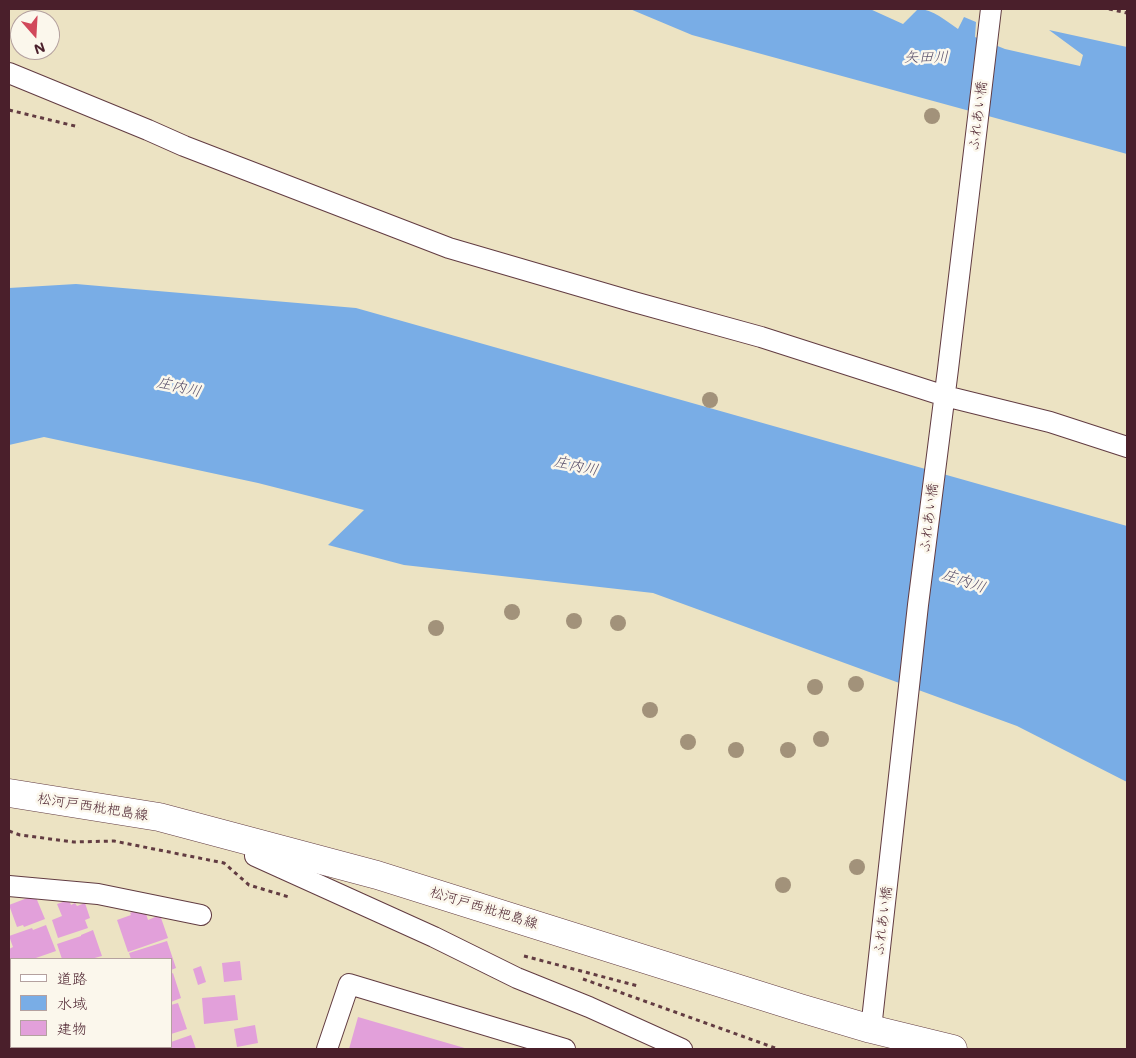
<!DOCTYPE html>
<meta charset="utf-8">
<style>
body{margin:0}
#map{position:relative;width:1136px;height:1058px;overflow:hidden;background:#ece3c3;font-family:Mali,"Klee One",sans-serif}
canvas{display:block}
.frame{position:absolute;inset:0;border:10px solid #4a1f2b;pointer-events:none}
.legend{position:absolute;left:10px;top:958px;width:162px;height:90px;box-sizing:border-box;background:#fbf7ec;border:1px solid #b4a19f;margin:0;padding:6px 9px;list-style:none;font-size:15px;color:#4a1f2b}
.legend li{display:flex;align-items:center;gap:10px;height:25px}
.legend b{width:25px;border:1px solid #b4a19f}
.north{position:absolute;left:10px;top:10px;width:50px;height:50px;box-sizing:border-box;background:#fbf7ec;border:1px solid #b4a19f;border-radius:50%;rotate:161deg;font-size:14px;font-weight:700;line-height:20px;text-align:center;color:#4a1f2b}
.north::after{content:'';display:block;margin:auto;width:18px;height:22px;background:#d1495b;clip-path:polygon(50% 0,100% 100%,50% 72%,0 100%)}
</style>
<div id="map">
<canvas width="1136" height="1058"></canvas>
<div class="frame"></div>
<ul class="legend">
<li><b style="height:6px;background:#fff"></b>道路</li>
<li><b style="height:14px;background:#79ade6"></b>水域</li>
<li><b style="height:14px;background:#e2a0da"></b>建物</li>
</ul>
<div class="north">N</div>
</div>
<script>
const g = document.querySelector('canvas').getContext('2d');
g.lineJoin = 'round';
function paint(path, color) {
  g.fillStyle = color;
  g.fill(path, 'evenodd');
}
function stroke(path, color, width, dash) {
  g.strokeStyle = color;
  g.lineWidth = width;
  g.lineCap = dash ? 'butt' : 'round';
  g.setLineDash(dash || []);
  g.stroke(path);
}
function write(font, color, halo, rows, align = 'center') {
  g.font = font + ' Mali,"Klee One",sans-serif';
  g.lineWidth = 5;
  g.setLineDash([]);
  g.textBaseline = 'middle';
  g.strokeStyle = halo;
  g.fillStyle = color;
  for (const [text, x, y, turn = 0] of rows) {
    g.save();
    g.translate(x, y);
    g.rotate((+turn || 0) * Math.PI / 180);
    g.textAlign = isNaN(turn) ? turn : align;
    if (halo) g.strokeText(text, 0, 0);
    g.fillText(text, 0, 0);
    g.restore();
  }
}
paint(new Path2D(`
 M630,9H870L903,24L918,9C933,9 946,21 958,29L964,17L976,22L975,37L1005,49L1080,66L1083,55L1049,30L1127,47V154L692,35Z
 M76,284L356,308L1127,526V782L1017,726L653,593L404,565L328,545L364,510L258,483L44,437L9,445V288Z`), '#79ade6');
paint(new Path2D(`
 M35,895L45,919L24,927L23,925L17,927L9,905Z
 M69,900L71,905L75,903L77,906L85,903L90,918L85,920L88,928L58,938L52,920L62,916L57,904Z
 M144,907L148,920L160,915L168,938L128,952L117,920L131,915L130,913Z
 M46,925L56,951L33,959H11V967L9,968V949L13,947L9,936L32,928L33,930Z
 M93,930L102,956L91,959H62L57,944L81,936V935Z
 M167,941L176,968L171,970V959H131L129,953Z
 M240,961L242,980L224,982L222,963Z
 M201,966L206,982L198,985L193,969Z
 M173,973L181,998L171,1002V974Z
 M11,977V998H10L9,978Z
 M235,995L238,1020L204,1024L202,998Z
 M178,1003L187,1029L171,1034V1005Z
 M358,1017L468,1049H349Z
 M255,1025L258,1043L237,1047L234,1029Z
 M11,1029V1047H24L25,1049H9V1030Z
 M191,1035L196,1049H164L167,1047H171V1042Z
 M52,1047H92L93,1049H50V1048Z
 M93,1047H131L125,1049H94Z`), '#e2a0da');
const street = new Path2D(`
 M9,73L148,130L184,146L449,248L634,302L761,337L945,396L1050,422L1127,447
 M257,843L255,856L434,937L517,978L589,1007L682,1049
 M9,886L98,894L201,915
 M871,1029L918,605L948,369L991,9
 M327,1049L349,984L565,1049`);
const secondary = new Path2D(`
 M9,793L159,817L377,875L800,1008L871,1029L953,1049`);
stroke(street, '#623c42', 22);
stroke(secondary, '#623c42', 29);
stroke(new Path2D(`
 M1109,9L1127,13
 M9,110L79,127
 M9,831L20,835L74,842L114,841L224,863L249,885L289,897
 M524,956L638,986
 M583,979L778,1049`), '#623c42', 3, [4, 4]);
stroke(street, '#fff', 20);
stroke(secondary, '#fff', 28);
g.fillStyle = '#a2927a';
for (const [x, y] of [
 [932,116],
 [710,400],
 [512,612],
 [574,621],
 [618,623],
 [436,628],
 [856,684],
 [815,687],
 [650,710],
 [821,739],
 [688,742],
 [736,750],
 [788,750],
 [857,867],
 [783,885]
]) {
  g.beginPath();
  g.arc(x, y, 8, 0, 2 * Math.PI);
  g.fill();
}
write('14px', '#4a1f2b', '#fbf7ec', [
 ["ふれあい橋",978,116,-83],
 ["ふれあい橋",929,518,-83],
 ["松河戸西枇杷島線",93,807,9],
 ["松河戸西枇杷島線",484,908,17],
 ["ふれあい橋",883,921,-83]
]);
write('italic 15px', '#5a516c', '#fbf7ec', [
 ["矢田川",926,57],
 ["庄内川",179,387,13],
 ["庄内川",576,466,12],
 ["庄内川",964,581,19]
]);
</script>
